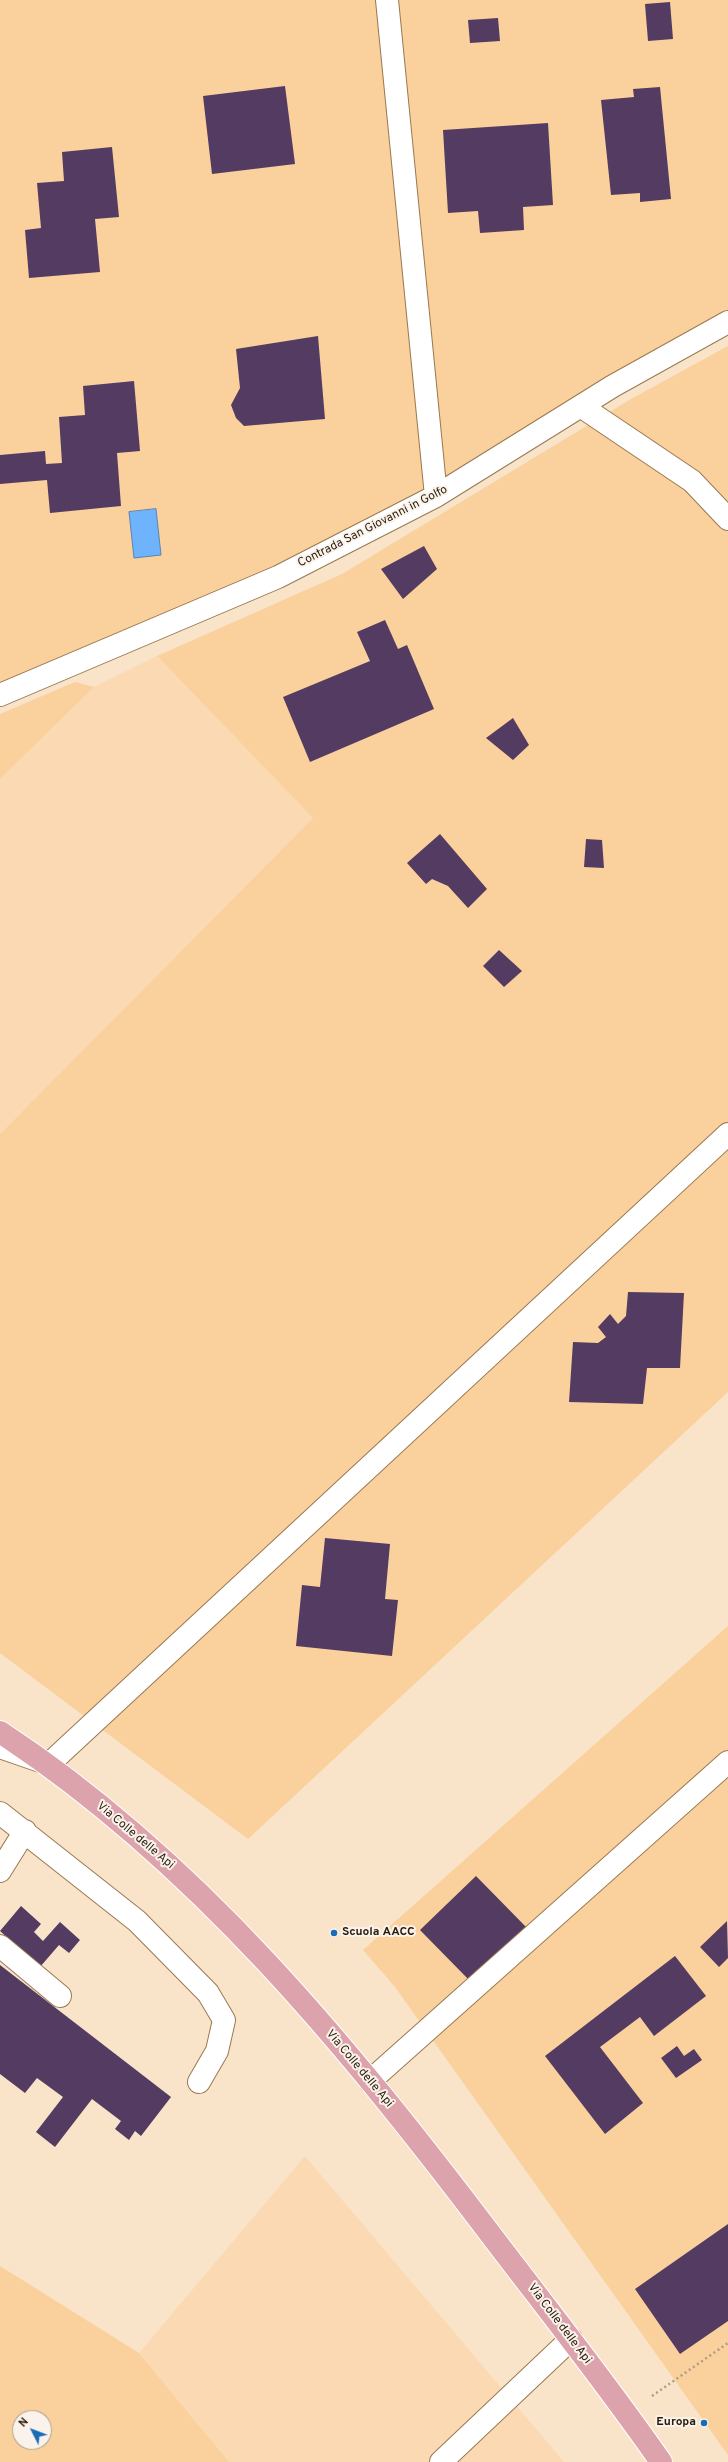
<!DOCTYPE html>
<style>
body{margin:0}
#map{position:relative;width:728px;height:2462px;overflow:hidden;background:#f9e4ca;font-family:Overpass,sans-serif}
canvas{display:block}
.north{position:absolute;left:12px;top:2410px;width:40px;height:40px;box-sizing:border-box;background:#fbf3eb;border:1px solid #a69d91;border-radius:50%;rotate:312deg;font-size:11px;font-weight:700;line-height:16px;text-align:center;color:#271b0a}
.north::after{content:'';display:block;margin:auto;width:14px;height:18px;background:#176bb9;clip-path:polygon(50% 0,100% 100%,50% 72%,0 100%)}
</style>
<div id="map">
<canvas width="728" height="2462"></canvas>
<div class="north">N</div>
</div>
<script>
const g = document.querySelector('canvas').getContext('2d');
g.lineJoin = 'round';
function paint(path, color) {
  g.fillStyle = color;
  g.fill(path, 'evenodd');
}
function stroke(path, color, width, dash) {
  g.strokeStyle = color;
  g.lineWidth = width;
  g.lineCap = dash ? 'butt' : 'round';
  g.setLineDash(dash || []);
  g.stroke(path);
}
function write(font, color, halo, rows, align = 'center') {
  g.font = font + ' Overpass,sans-serif';
  g.lineWidth = 4;
  g.setLineDash([]);
  g.textBaseline = 'middle';
  g.strokeStyle = halo;
  g.fillStyle = color;
  for (const [text, x, y, turn = 0] of rows) {
    g.save();
    g.translate(x, y);
    g.rotate((+turn || 0) * Math.PI / 180);
    g.textAlign = isNaN(turn) ? turn : align;
    if (halo) g.strokeText(text, 0, 0);
    g.fillText(text, 0, 0);
    g.restore();
  }
}
paint(new Path2D(`
 M157,656L313,818L0,1134V779L94,687Z
 M305,2156L564,2462H229L139,2353Z`), '#fbdab3');
paint(new Path2D(`
 M0,0H728V316L428,494L235,589L0,689Z
 M728,346V1392L248,1839L0,1653V1134L313,818L157,656L342,574L631,399Z
 M75,682L94,687L0,779V714Z
 M728,1626V2455L395,1987L363,1950Z
 M0,2266L139,2353L229,2462H0ZM20,2418H44V2442H20Z`), '#fad09c');
const water = new Path2D(`
 M156,509L161,555L134,558L129,512Z`);
paint(water, '#6fb3fd');
stroke(water, '#5985b4', 1);
paint(new Path2D(`
 M670,2L673,39L648,41L645,4Z
 M498,18L500,41L470,43L468,20Z
 M285,86L295,164L212,174L203,96Z
 M660,87L671,199L640,202V193L611,195L601,100L634,97L633,89Z
 M548,123L553,205L523,207L524,230L480,233L478,211L448,213L443,130Z
 M112,147L119,217L95,219L100,272L29,278L25,230L41,228L37,183L64,181L62,152Z
 M318,336L325,419L244,426L236,418L231,405L240,388L236,349Z
 M134,381L140,451L117,453L121,506L50,513L47,480L0,484V455L45,451L46,464L62,463L59,417L85,415L83,386Z
 M424,546L437,569L403,599L381,569Z
 M385,620L398,649L407,645L434,709L310,762L283,697L370,661L357,632Z
 M513,718L529,745L513,760L486,738Z
 M440,834L487,889L468,908L448,886L432,879L426,884L407,863Z
 M586,839L602,840L604,868L584,867Z
 M499,950L522,971L504,987L483,966Z
 M628,1292L684,1293L680,1368H647L643,1404L569,1402L573,1342L598,1343L606,1337L598,1327L610,1314L618,1324L626,1316Z
 M325,1538L390,1544L385,1599L398,1600L392,1656L296,1646L302,1585L320,1587Z
 M476,1876L527,1928L471,1982L420,1930Z
 M21,1906L41,1924L34,1932L43,1941L60,1922L80,1940L69,1953L59,1945L40,1967L0,1931Z
 M727,1921L728,1958L719,1967L700,1947Z
 M675,1956L706,1996L654,2036L640,2017L600,2047L643,2103L605,2134L545,2056Z
 M0,1965L171,2097L141,2136L135,2131L129,2140L115,2129L121,2121L92,2099L55,2147L36,2132L63,2097L37,2078L25,2093L0,2074Z
 M677,2046L684,2056L694,2049L702,2060L676,2078L661,2058Z
 M728,2224V2321L680,2354L635,2289Z`), '#533b61');
const minor = new Path2D(`
 M387,0L436,496
 M582,407L692,481L728,519
 M0,695L278,577L436,496L613,386L728,322
 M0,1747L49,1764L728,1134
 M0,1813L137,1921L208,1993L224,2020L217,2051L199,2082
 M0,1871L25,1831
 M0,1946L60,1996
 M370,2081L728,1762
 M441,2462L571,2339`);
const major = new Path2D(`
 M0,1732C198,1862 349,2048 491,2235C548,2310 607,2384 661,2462`);
stroke(minor, '#997951', 24);
stroke(major, '#fff', 24);
stroke(new Path2D(`
 M652,2396L728,2343`), '#ae9c85', 2.5, [2, 3]);
stroke(minor, '#fff', 22);
stroke(major, '#dca3ac', 22);
for (const [x, y, r, color] of [
 [334,1933,4,"#176bb9"],
 [704,2423,4,"#176bb9"]
]) {
  const dot = new Path2D();
  dot.arc(x, y, r, 0, 2 * Math.PI);
  g.fillStyle = color;
  g.fill(dot);
  stroke(dot, '#fbf3eb', 1.5);
}
write('12px', '#271b0a', '#fbf3eb', [
 ["Contrada San Giovanni in Golfo",373,527,-27],
 ["Via Colle delle Api",135,1836,40],
 ["Via Colle delle Api",359,2069,50],
 ["Via Colle delle Api",559,2324,53]
]);
write('bold 12px', '#271b0a', '#fbf3eb', [
 ["Scuola AACC",342,1933],
 ["Europa",696,2423,"right"]
], 'left');
</script>
